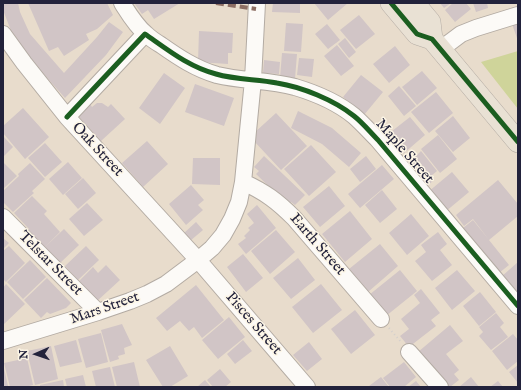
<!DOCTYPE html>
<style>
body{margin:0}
#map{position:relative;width:521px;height:390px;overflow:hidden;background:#e8dccc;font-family:"IM FELL English",serif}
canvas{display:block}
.frame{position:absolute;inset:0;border:4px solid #22223b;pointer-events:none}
.north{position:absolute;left:16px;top:334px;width:40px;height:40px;-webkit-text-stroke:3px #fcf5e5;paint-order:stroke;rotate:268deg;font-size:11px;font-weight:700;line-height:16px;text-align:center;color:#22223b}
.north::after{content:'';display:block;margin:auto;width:14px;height:18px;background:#22223b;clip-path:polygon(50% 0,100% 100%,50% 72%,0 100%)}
</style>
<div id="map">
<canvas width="521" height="390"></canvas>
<div class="frame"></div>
<div class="north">N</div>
</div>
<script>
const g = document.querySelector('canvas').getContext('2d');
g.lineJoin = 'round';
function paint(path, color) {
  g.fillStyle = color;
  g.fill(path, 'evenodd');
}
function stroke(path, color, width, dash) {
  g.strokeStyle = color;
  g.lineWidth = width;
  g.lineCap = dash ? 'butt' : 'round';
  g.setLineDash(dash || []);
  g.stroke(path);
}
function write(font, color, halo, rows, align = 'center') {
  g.font = font + ' "IM FELL English",serif';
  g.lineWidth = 3;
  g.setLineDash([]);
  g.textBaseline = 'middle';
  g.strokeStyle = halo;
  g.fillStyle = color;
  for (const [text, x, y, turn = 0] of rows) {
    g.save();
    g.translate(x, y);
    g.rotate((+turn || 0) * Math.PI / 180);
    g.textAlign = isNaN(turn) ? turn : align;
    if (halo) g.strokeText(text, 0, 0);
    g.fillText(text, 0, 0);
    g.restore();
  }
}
paint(new Path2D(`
 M518,51V109L481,62Z`), '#cfd49a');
paint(new Path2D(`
 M3,3H18L20,12L30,34L64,73L97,37L109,22L123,32L106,55L65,98L32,61L15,41L3,10Z
 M28,3H107L113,15L97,29L86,34L89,40L64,56L58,47L49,51Z
 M134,3H180L154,19L148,10L142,14Z
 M273,3H300V13L272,12Z
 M314,3H348L328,20Z
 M440,3H451L444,8Z
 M453,3H466L471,9L455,22L445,10Z
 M473,3H487L488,8L476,12Z
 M359,15L375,34L356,49L340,30Z
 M518,22V41L512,24Z
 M286,23L303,24L301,52L284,51Z
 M327,24L340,40L328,49L315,34Z
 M199,31L233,33L232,53H228V64L198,62Z
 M345,38L356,52L349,58L338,44Z
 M337,45L354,66L341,76L324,56Z
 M395,46L410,65L389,83L373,64Z
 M282,53L297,54L295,79L280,78Z
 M299,58L314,59L312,77L297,75Z
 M264,60L280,62L279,74L263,73Z
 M422,71L437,88L417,105L402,87Z
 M164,73L185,88L160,124L139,108Z
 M361,75L383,92L364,115L343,97Z
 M195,84L234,98L224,126L185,112Z
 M399,86L416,106L404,116L388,96Z
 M436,92L453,113L429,133L411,112Z
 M97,103H102L108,107L111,104L125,119L101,141L77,115L90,104L92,107Z
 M23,108L49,137L25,159L3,133V126Z
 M298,111L332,128L361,153L349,167L322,144L291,128Z
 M276,113L307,146L281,170L253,140L254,133Z
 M453,116L470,138L453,152L435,131Z
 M410,117L425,135L403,154L387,135Z
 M438,135L457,159L440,173L421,149Z
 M3,136L13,147L3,157Z
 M147,141L168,164L143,187L122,163Z
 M45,143L62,162L45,177L28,158Z
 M311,145L336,172L309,196L284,169Z
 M421,151L437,171L431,176L415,157Z
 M410,154L417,163L408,170L401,161Z
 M264,156L305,195L295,205L291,202L288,205L256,174L259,171L254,167Z
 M366,156L376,169L360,182L350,169Z
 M193,158H220V185L192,184Z
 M3,162L17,176L3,189Z
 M68,162L82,178L63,195L49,179Z
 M30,163L45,179L32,191L34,193L13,212L3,202V191L19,176L18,174Z
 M418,163L433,181L423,189L409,171Z
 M382,165L394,179L360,208L348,194Z
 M452,172L469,192L445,212L428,192Z
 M83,178L96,193L78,209L65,194Z
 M498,180L518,204V216L489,240L473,219L464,226L456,215Z
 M191,185L204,200L198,205L203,210L186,225L169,204Z
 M329,186L345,206L320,227L303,207Z
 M382,190L397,209L380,223L365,205Z
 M32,196L47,211L44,214L60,232L43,249L26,231L29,229L14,213Z
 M87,203L103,220L84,236L69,219Z
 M257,205L276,228L246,254L238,244L246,238L244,236L250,230L248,228L254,223L247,214Z
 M350,211L372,239L345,262L322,234Z
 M411,214L429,236L407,255L389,233Z
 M473,220L509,265L499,273L463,228Z
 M196,222L203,230L190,241L184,233Z
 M64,229L79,245L59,264L44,248Z
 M276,230L295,252L270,274L251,251Z
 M438,232L447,244L440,250L452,265L432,281L415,261L426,252L421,245Z
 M3,238L9,243L3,249Z
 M380,244L398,266L368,292L349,269Z
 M9,246L25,263L6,282L3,279V251Z
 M86,246L99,260L78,280L65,266Z
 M243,254L263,278L246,292L227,267Z
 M298,258L315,280L291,299L273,278Z
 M30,260L46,277L23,299L7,282Z
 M518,262V289L514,292L501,277Z
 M106,265L120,280L96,302L78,282L93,267L98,273Z
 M400,270L417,291L386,316L369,295Z
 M457,270L475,291L452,310L435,288Z
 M47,278L71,303L66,308L50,314L47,312L41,318L24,300Z
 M6,284L25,304L3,325V288Z
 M321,284L342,310L313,333L292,307Z
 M196,285L224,320L202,338L194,327L189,331L180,321L167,331L156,318Z
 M421,289L440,313L431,320L436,326L409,347L400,336L409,329L401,319L420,303L414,295Z
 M480,292L496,312L479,326L463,306Z
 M355,310L375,335L351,354L331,329Z
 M496,313L504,323L500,327L508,337L491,350L479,336L483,332L479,327Z
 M229,317L245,337L218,359L202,340Z
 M122,324L132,345L124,348L125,354L118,356L119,359L110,362L101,330Z
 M450,325L463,341L446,354L459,370L454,374L459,380L450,387H442L418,352Z
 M101,333L108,362L86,368L78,339Z
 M513,334L518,340V361L507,370L492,351Z
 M76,340L82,362L60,367L54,346Z
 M243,340L252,351L235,364L227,354Z
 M309,342L322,359L307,371L293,355Z
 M51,346L58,379L35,385L27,351Z
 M170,346L188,376L170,387H163L146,360Z
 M27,358L33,385L25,387H10L4,363Z
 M134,362L140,387H117L112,367Z
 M404,362L416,377L404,387H390L383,378Z
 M3,364L8,386L3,387Z
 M518,365V383L509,372Z
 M110,367L115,387H96L92,371Z
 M220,369L231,382L225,387H213L207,380Z
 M83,375L86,387H67L65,379Z
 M381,377L389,387H369V386Z
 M471,377L479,387H459Z
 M63,380L64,387H40V385Z
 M205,380L211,387H197Z
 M416,381L421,387H408Z
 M498,381L503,387H490Z`), '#d1c5c6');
const minor = new Path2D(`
 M122,3C129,14 136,26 146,34C150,38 156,42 161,45C178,57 196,69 217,75C242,81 269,80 295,87C315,93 338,103 354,116C363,124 370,132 378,140L518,306
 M3,34L24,63L67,117L198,260L307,387
 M441,49L461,34L476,28L518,15
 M67,117L145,34
 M243,182C265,192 277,201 294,218L381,319
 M3,217L98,312
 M3,341L98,312L130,301L147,294L166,284L198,260L212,248L223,235L232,219L239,202L243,182L253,80L257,3
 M409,352L440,387`);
const major = new Path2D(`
 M391,3L417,34L432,39L518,142
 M414,3L430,22L432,39`);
stroke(minor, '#b3aba3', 18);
stroke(major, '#b3aba3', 22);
stroke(new Path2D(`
 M389,328L401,342`), '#d3cfcd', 2, [1, 3]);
stroke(minor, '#fcfaf7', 16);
stroke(major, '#e9e1d4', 21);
stroke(new Path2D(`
 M216,3L256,9`), '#8d6e63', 4, [8, 4]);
stroke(new Path2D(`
 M391,3L417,34L432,39L518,142
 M67,117L145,34C168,50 189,67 216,74C236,80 257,79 277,83C302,87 334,100 354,116C363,123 370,132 378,140L518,306`), '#1b5e20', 5);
write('15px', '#22223b', '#fcf5e5', [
 ["Oak Street",97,150,47],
 ["Maple Street",404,152,49],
 ["Earth Street",317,245,49],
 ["Telstar Street",50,264,45],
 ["Mars Street",105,309,-19],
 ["Pisces Street",253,324,49]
]);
</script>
